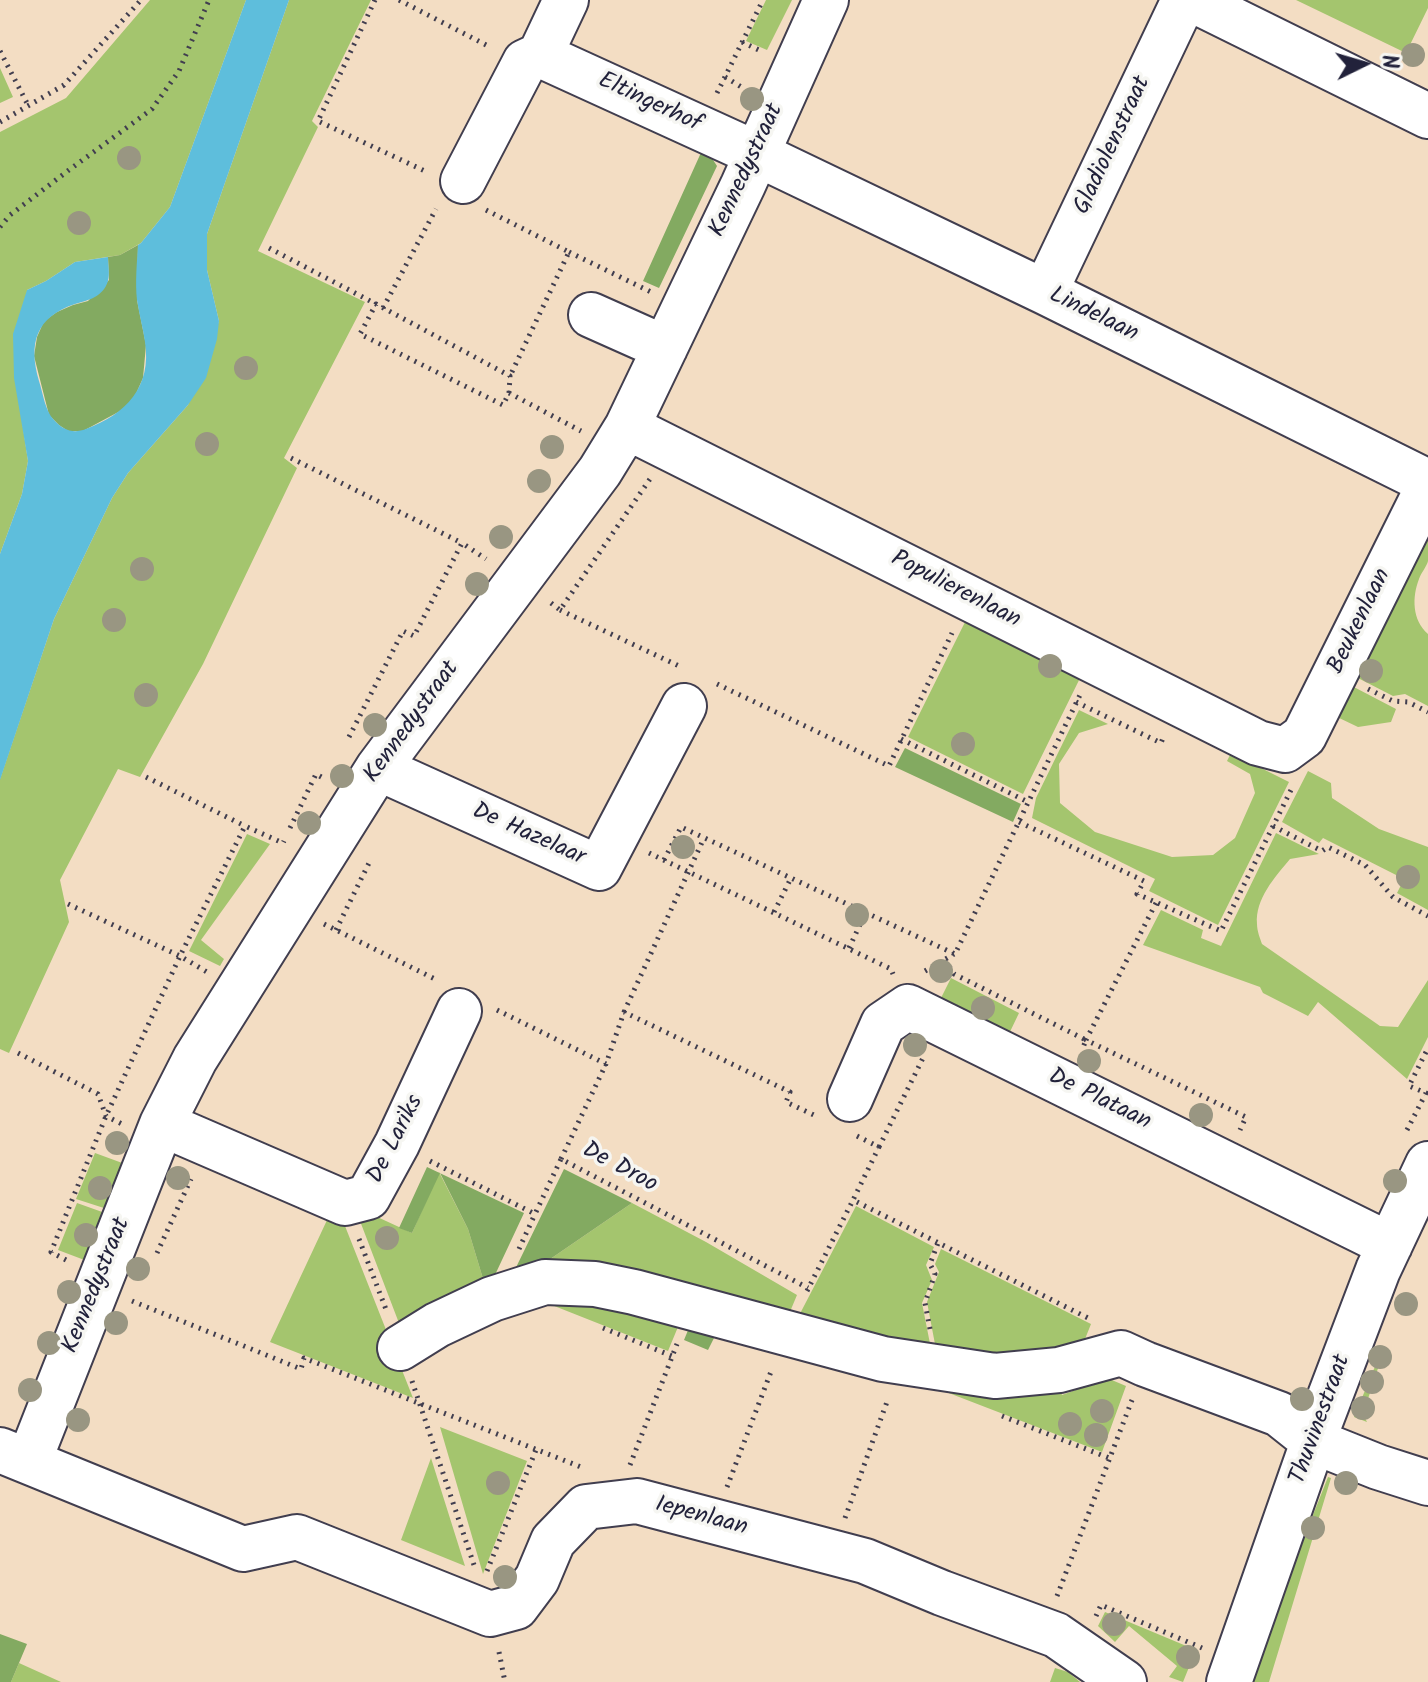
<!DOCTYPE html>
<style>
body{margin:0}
#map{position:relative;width:1428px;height:1682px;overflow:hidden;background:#f3ddc3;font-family:Kalam,sans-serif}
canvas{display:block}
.north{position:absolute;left:1324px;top:24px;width:80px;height:80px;-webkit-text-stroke:6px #f6f6f2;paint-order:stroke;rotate:85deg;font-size:22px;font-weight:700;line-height:32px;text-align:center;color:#22223b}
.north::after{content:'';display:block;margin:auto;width:28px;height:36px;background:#22223b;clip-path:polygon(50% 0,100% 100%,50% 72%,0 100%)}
</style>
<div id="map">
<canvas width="1428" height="1682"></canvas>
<div class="north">N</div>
</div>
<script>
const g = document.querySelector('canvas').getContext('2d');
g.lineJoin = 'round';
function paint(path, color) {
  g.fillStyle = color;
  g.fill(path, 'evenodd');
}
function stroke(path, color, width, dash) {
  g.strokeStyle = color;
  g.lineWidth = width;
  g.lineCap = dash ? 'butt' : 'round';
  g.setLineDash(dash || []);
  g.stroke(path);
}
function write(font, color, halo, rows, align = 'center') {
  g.font = font + ' Kalam,sans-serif';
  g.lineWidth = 7;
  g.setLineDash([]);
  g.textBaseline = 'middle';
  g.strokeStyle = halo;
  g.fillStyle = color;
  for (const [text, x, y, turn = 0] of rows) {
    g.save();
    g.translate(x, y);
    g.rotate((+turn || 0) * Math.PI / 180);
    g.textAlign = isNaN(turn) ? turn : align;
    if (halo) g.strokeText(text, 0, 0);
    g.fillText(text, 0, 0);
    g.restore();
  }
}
paint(new Path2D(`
 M150,0H246L170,207L141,243L120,255L75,262L46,281L27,290L22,421L28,461L22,494L0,554V132L66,98Z
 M289,0H371L312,121L318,127L258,251L365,302L284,458L297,468L203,664L140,777L118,769L60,880L69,922L9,1053L0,1049V779L54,619L112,498L128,473L188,405L219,321L207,270V234Z
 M766,0H792L767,50L746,41Z
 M1296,0H1428V8L1406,53Z
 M0,68L13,97L0,103Z
 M1428,534C1428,542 1428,553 1428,561C1427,566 1421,573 1419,579C1412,597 1412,620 1428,634V706L1405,694L1393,696L1354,676Z
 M970,612L1084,670L1023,794L908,737Z
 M1350,685L1396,709L1391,722L1358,727L1335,716Z
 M1079,710L1108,724L1079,733L1059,764L1060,803L1095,832L1172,857L1213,855L1235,838L1255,793L1250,774L1227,761L1231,753L1289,782L1218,925L1149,891L1155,879L1032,818L1036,798Z
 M1308,771L1331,783L1332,798L1379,829L1428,847V910L1397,893L1404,879L1323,838L1319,843L1282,822Z
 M1276,833L1319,854L1290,859C1275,877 1255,899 1257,924C1257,931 1260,938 1262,944L1380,1026L1398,1027L1428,980V1037L1407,1079L1318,1002L1308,1016L1263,993L1260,987L1143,945L1161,910L1203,930L1201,938L1221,946Z
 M247,834L270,844L201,940L224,959L220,966L189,951Z
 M951,978L1019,1013L1007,1038L938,1004Z
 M95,1153L125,1164L107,1209L76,1199Z
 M439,1172L468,1229L487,1292L402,1331L360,1221L373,1215L412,1233Z
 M77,1203L105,1213L87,1261L58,1250Z
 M632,1203L706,1242L797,1295L784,1326L505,1290Z
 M856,1206L934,1247L926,1265L932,1280L922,1303L933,1359L792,1329Z
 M328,1218L345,1226L413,1398L270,1342Z
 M941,1249L1091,1324L1079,1354L938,1360L927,1302L939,1272L935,1264Z
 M524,1294L685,1310L668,1351Z
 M1381,1352L1383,1353L1363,1414L1367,1422L1354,1417Z
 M1088,1370L1126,1386L1102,1452L902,1375L1057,1378L1062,1395L1081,1388L1075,1372Z
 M440,1427L527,1461L483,1574Z
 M431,1458L465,1566L401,1540Z
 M1328,1477L1331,1478L1269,1682H1247Z
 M1105,1612L1196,1650L1183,1682L1169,1677L1177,1666L1129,1626L1115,1642L1098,1626Z
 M19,1663L61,1682H11Z
 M1055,1668L1068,1672L1080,1682H1050Z`), '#a4c56e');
paint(new Path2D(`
 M704,146L717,166L659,288L643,281Z
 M138,245L137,300L146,345L143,378L135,396L124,409L83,431H68L59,425L49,415L34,356L37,337L44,321L57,312L73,305L88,301L109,280L108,257L120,255Z
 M905,748L1021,804L1013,822L895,767Z
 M427,1167L524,1213L487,1292L468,1229L440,1173L412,1233L399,1228Z
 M564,1169L632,1203L505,1290Z
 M696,1311L776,1345L772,1353L718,1330L708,1350L684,1340Z
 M0,1634L27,1644L11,1682H0Z`), '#83aa61');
paint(new Path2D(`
 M246,0H289L207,234V270L219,321L217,339L206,378L188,405L128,473L112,498L54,619L0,780V554L22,494L28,461L14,378L13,334L27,290L46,281L75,262L108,257C108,264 110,274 108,281C103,297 89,300 75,304C36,317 28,343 39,381C43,393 45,411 54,420C63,430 73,434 86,429C126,414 152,387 145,342C143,328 139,314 137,300C135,282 137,263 138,245L141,243L170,207Z`), '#5ebedc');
const minor = new Path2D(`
 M1193,0L1428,116
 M540,55L566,0
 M463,181L525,62L540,55L757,154L1045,292L1428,482
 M1045,292L1184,0
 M591,315L665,348
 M627,427L1258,743L1285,750L1304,736L1428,487
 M378,768L599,868L684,706
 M850,1099L883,1024L908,1007L1390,1245
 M162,1124L345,1203L368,1197L397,1144L459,1011
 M400,1348L437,1325L492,1299L545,1282L595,1284L634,1292L883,1359L995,1376L1059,1370L1121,1353L1145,1364L1279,1414L1313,1441L1378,1467L1428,1483
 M0,1450L243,1549L297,1537L490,1614L516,1607L537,1579L553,1541L586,1507L637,1501L865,1561L942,1593L1056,1635L1124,1682
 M29,1461L162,1124L195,1059L378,768L600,471L627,427L743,185L826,0
 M1229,1682L1319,1425L1378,1270L1428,1164`);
stroke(minor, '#413e4f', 48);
stroke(new Path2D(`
 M375,0L318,121L427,172
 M399,0L490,47
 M742,42L763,52
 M0,51L29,107
 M725,77L743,88
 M717,93L763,0
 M0,122L64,85L141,0
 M486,210L569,252L510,376
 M0,227L10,215L69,170L152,109L179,71L209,0
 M269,248L376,304
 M569,252L651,292
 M383,308L436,209
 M509,393L510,376L376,304L360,334L503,405L509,393L581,431
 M291,458L462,543
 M551,603L560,610L650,479
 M560,610L679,666
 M717,684L889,766L952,633
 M1368,689L1393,701L1408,702L1428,712
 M1076,702L1161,743L1163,738
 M349,737L403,631L414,636L462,543L486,559
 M901,739L1028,802
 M146,777L245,826
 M1019,822L1144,881L1137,894L1221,931L1291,790
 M1273,826L1322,851L1328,847L1365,865L1393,897L1428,916
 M290,828L316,774L325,779
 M649,853L891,969L893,974
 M664,860L681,827L955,954L1080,695
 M1156,903L1086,1040L1246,1117L1240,1130
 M68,904L180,956L207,972
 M774,912L791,878
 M324,924L437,980
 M336,930L369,863
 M849,948L866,912
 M945,960L954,974L1086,1040L1082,1050
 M925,971L954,954
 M497,1010L606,1064L624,1012L790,1092L786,1102L816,1116
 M624,1012L704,838
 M18,1053L98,1094L106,1116L122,1124
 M1407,1130L1426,1093L1409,1086L1428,1048
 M857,1136L879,1147L853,1200L1092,1320
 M879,1147L923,1058
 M561,1159L606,1064
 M430,1161L535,1214L561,1159L808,1288
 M359,1239L387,1312
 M519,1249L535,1214
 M157,1253L191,1179
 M66,1260L51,1252L106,1116L180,956L245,826L283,843L284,841
 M807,1291L853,1200
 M132,1301L301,1369L304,1358L581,1467
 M603,1328L672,1356
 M930,1329L925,1303L935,1274L930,1264L938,1243
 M412,1381L474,1565
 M1002,1416L1109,1458
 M630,1465L677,1344
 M727,1487L772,1369
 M845,1518L888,1399
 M487,1571L536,1450
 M1057,1596L1132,1400
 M1096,1616L1101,1605L1202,1648
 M499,1652L505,1682`), '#413e4f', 5, [2, 6]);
stroke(minor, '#fff', 44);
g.fillStyle = '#999682';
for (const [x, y] of [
 [1413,55],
 [752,99],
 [129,158],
 [79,223],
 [246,368],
 [207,444],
 [552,447],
 [539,481],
 [501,537],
 [142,569],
 [477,584],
 [114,620],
 [1050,666],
 [1371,671],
 [146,695],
 [375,725],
 [963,744],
 [342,776],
 [309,823],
 [683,847],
 [1408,877],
 [857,915],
 [941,971],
 [983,1008],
 [915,1045],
 [1089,1061],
 [1201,1115],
 [117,1143],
 [178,1178],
 [1395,1181],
 [100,1188],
 [86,1235],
 [387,1238],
 [138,1269],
 [69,1292],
 [1406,1304],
 [116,1323],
 [49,1343],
 [1380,1357],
 [1372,1382],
 [30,1390],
 [1302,1399],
 [1363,1408],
 [1102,1411],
 [78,1420],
 [1070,1424],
 [1096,1435],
 [498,1483],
 [1346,1483],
 [1313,1528],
 [505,1577],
 [1114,1624],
 [1188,1657]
]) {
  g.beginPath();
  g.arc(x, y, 12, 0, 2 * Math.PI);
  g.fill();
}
write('24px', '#22223b', '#f6f6f2', [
 ["Eltingerhof",649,104,25],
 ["Gladiolenstraat",1114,146,-65],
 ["Kennedystraat",748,171,-65],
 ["Lindelaan",1093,316,26],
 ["Populierenlaan",955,591,27],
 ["Beukenlaan",1361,622,-64],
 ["Kennedystraat",413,723,-54],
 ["De Hazelaar",528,836,24],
 ["De Plataan",1099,1101,26],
 ["De Lariks",397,1140,-63],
 ["De Droo",619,1169,28],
 ["Kennedystraat",98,1286,-68],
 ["Thuvinestraat",1322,1420,-70],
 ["Iepenlaan",701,1518,15]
]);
</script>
